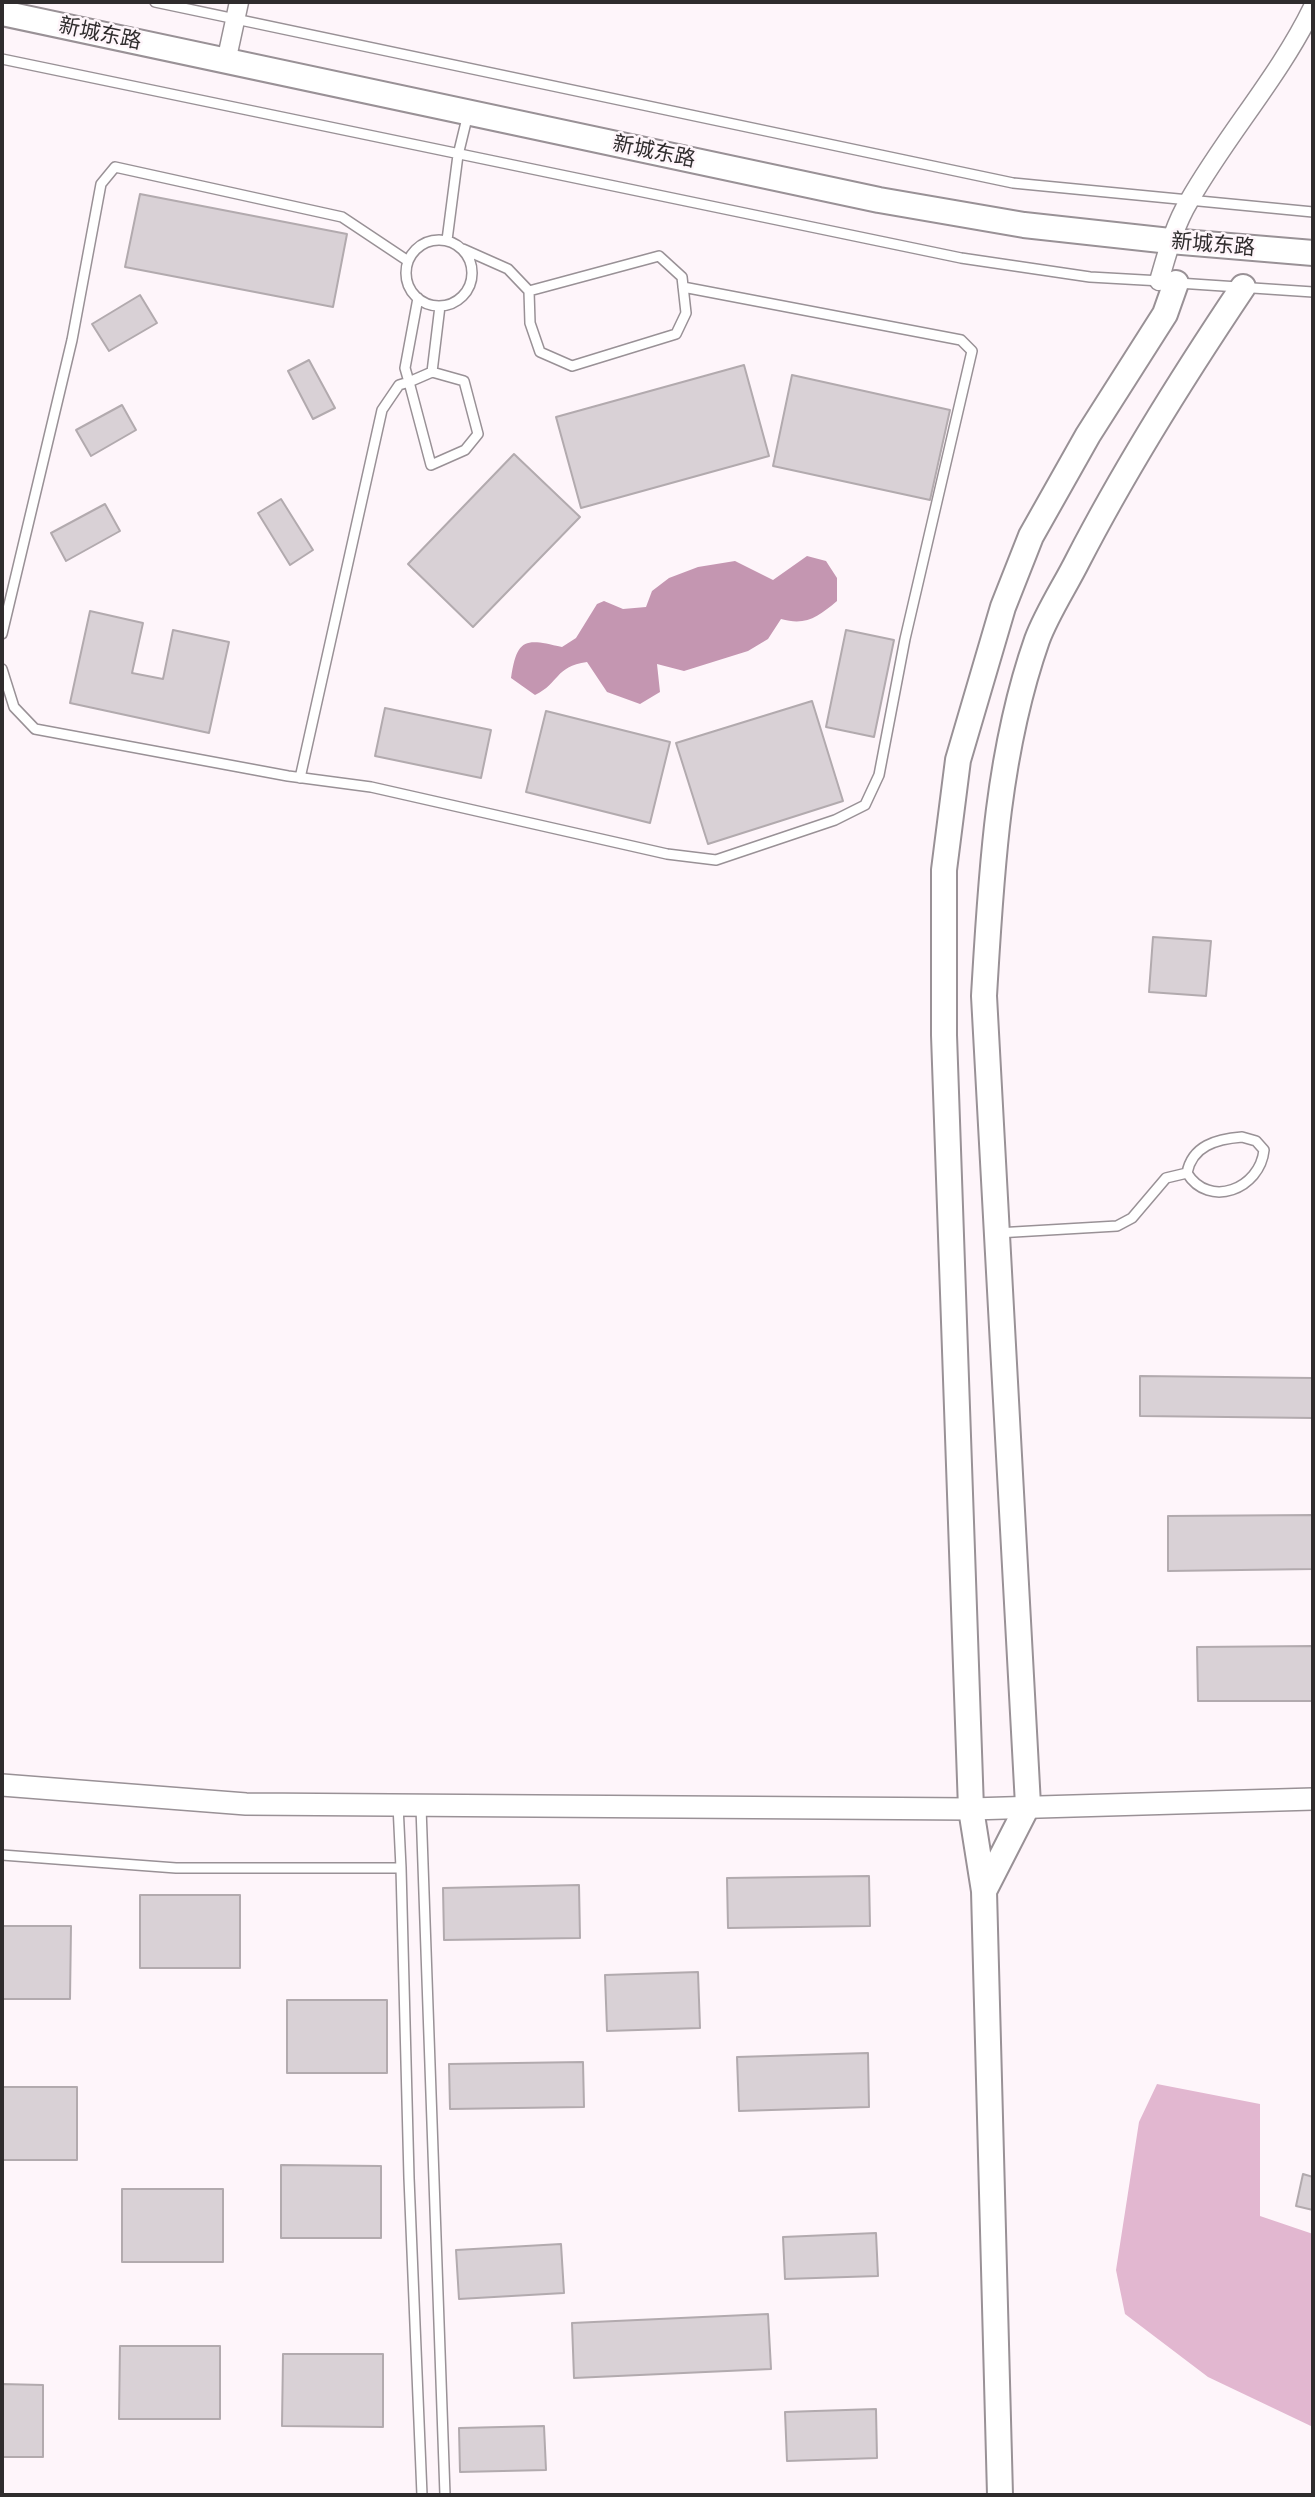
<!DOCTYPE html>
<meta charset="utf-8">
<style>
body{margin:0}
#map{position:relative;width:1315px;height:2497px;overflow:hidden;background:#fef5fa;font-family:Figtree,sans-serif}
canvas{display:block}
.frame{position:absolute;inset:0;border:4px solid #2f2c2d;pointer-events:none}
</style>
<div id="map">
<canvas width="1315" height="2497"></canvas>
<div class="frame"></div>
</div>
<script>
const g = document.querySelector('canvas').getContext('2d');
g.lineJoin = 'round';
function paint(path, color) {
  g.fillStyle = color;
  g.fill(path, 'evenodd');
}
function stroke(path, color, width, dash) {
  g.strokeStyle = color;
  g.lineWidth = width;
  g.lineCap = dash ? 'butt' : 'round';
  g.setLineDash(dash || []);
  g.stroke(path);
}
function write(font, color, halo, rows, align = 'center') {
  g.font = font + ' Figtree,"Noto Sans SC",sans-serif';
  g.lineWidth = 5;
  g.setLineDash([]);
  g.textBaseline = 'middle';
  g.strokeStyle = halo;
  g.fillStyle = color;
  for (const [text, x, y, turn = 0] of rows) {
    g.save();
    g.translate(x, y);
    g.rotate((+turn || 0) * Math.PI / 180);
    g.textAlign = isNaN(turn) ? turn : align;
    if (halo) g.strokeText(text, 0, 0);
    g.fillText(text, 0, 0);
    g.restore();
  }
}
paint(new Path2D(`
 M1157,2084L1260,2104V2216L1313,2234V2427L1208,2377L1125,2314L1116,2270L1139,2122Z`), '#e2b7d0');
paint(new Path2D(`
 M807,556L826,561L837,578V601C818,617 806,626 781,619L768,639L748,651L684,671L657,664L660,692L640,704L607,692L587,662C554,667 560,683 535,695L511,678C517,638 525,638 562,647L576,638L597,604L604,601L623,609L646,607L652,591L669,578L698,567L735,561L773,580Z`), '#c496b1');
const building = new Path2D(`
 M140,194L347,234L333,307L125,267Z
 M140,295L157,323L109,351L92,324Z
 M309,360L335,408L313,419L288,371Z
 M744,365L769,456L581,508L556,417Z
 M792,375L950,410L930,500L773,466Z
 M122,405L136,430L91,456L76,430Z
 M514,454L580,517L473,627L408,564Z
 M281,499L313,550L290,565L258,513Z
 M105,504L120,531L66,561L51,533Z
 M90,611L143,623L132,673L163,679L173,630L229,642L209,733L70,703Z
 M846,630L894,640L874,737L826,727Z
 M812,701L843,801L708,844L676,743Z
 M385,708L491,730L481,778L375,756Z
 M546,711L670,742L650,823L526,792Z
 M1153,937L1211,941L1206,996L1149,992Z
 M1140,1376L1313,1378V1418L1140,1416Z
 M1313,1515V1569L1168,1571V1516Z
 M1313,1646V1701H1198L1197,1647Z
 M869,1876L870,1926L728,1928L727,1878Z
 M579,1885L580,1938L444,1940L443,1888Z
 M140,1895H240V1968H140Z
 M2,1926H71L70,1999H2Z
 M698,1972L700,2028L607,2031L605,1975Z
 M287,2000H387V2073H287Z
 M868,2053L869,2107L739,2111L737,2057Z
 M583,2062L584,2107L450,2109L449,2064Z
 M2,2087H77V2160H2Z
 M281,2165L381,2166V2238H281Z
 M1303,2174L1313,2177V2210L1296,2206Z
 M122,2189H223V2262H122Z
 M876,2233L878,2276L785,2279L783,2237Z
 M561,2244L564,2293L459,2299L456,2250Z
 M768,2314L771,2369L574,2378L572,2323Z
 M120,2346H220V2419H119Z
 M283,2354H383V2427L282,2426Z
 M2,2384L43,2385V2457H2Z
 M876,2409L877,2458L787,2461L785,2412Z
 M544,2426L546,2470L460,2472L459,2428Z`);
paint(building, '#d9d1d6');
stroke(building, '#b2aaae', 2);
const service = new Path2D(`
 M155,2L1013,183L1313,212
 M2,59L961,258L1090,277L1161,281
 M447,240L458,155L468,114
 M406 273a33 33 0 1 1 66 0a33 33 0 1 1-66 0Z
 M463,249L508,269L529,291L530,323L540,352L572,366L676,334L686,313L682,277L659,256L529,291
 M1178,283L1313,292
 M418,298L405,368L409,382L432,372L440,306
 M2,634L72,340L101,184L115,167L342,217L408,261
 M2,669L14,707L35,729L288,776L371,787L667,854L716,860L835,820L865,805L879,775L905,639L972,351L961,340L683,287
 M300,778L382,410L399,385L409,382L431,465L465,450L478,434L464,381L432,372
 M1242,1137L1256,1141L1264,1150C1260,1189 1209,1209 1187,1173C1192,1146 1216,1139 1242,1137Z
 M997,1233L1117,1226L1132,1218L1166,1178L1187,1173
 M421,1807L445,2495
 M2,1855L176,1868H401L398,1805
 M401,1868L409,2178L422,2495`);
const minor = new Path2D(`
 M226,62L239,2
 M1159,281C1167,254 1174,226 1189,201C1227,134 1279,77 1313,7`);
const tertiary = new Path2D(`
 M2,1785L246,1804L971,1809L1313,1799`);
const secondary = new Path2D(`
 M2,13L879,200L1024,225L1170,241L1313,253
 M1176,283L1165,314L1088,435L1031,536L1003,607L958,760L944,870V1035L971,1809L984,1891L1028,1805L984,996C991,877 997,754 1037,640C1047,613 1065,586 1078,560C1127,465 1184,375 1243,287
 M984,1891L1000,2495`);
stroke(service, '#999196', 12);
stroke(minor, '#999196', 21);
stroke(tertiary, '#999196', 24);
stroke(secondary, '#999196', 28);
stroke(service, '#fff', 9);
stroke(minor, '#fff', 18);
stroke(tertiary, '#fff', 21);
stroke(secondary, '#fff', 24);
write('21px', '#2f2c2d', '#fef5fa', [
 ["新城东路",100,34,12],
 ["新城东路",654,152,12],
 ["新城东路",1213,245,5]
]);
</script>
